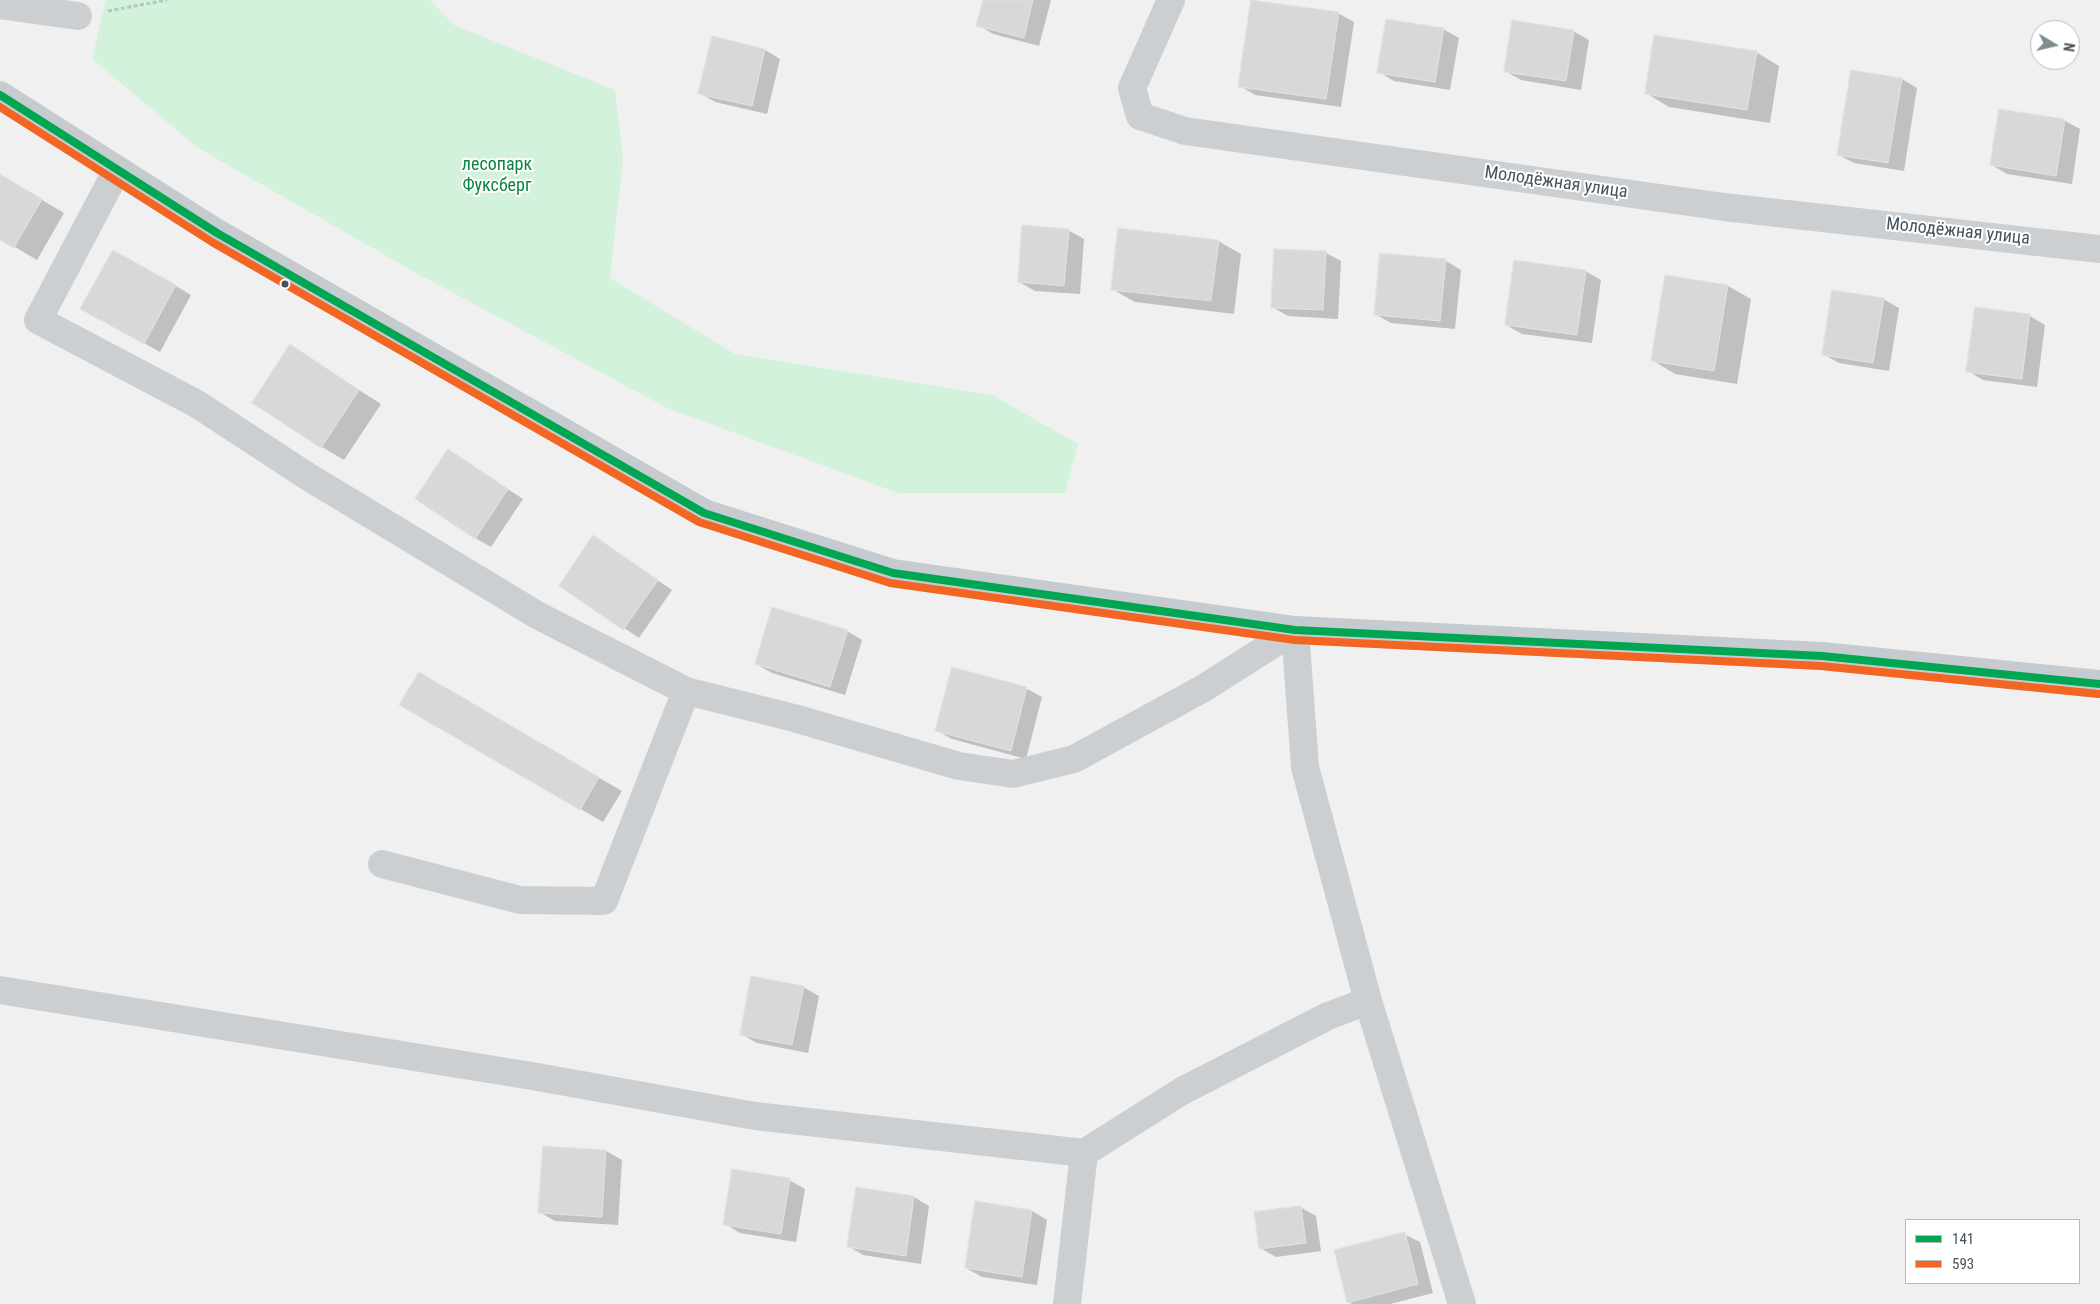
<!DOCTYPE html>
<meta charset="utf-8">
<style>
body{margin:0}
#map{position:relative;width:2100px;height:1304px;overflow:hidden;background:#f1f0f0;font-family:"Roboto Condensed",sans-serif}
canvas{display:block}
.legend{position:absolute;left:1905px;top:1219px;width:175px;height:65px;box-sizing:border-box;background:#fff;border:1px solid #b5bbbf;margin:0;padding:6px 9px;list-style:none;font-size:15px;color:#45545f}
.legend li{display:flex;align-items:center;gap:10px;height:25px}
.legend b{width:25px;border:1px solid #b5bbbf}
.north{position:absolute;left:2030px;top:20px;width:50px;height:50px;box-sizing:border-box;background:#fff;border:1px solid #b5bbbf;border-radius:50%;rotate:99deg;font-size:14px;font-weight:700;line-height:20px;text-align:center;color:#45545f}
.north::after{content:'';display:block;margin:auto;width:18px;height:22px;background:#818b92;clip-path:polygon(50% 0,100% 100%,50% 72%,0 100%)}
</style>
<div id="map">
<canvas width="2100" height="1304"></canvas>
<ul class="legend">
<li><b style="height:6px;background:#00a651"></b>141</li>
<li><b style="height:6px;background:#f26522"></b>593</li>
</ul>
<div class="north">N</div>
</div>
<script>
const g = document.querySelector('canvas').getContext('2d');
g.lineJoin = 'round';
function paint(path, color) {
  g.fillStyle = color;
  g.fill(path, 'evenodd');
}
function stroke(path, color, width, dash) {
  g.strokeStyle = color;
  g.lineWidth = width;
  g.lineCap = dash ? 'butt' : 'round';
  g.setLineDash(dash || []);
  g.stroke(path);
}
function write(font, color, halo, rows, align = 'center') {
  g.font = font + ' "Roboto Condensed",sans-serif';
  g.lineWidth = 4;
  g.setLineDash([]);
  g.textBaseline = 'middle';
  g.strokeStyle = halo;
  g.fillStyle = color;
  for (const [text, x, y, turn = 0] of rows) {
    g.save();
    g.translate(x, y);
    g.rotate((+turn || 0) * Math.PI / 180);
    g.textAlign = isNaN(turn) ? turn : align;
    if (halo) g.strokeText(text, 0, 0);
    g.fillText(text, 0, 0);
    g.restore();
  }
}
paint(new Path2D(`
 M106,0H430L454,25L615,90L623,159L610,278L735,354L992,395L1078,444L1065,493H898L667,408L420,275L198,148L92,59Z`), '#d2f2dc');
paint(new Path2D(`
 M984,0H1051L1039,46L993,34L978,25Z
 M1338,13L1354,22L1341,107L1255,95L1240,86Z
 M1443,29L1459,38L1450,90L1394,81L1379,72Z
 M1573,31L1589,40L1581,90L1521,80L1505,71Z
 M713,38L765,50L780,59L767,114L715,102L700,93Z
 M1756,52L1779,66L1770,123L1669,107L1646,93Z
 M1902,79L1917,88L1904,171L1854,163L1839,155Z
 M2000,110L2065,121L2080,129L2072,184L2007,174L1992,165Z
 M0,175L64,213L37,260L0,238Z
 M1068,230L1084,239L1080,294L1035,291L1019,282Z
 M1218,241L1241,254L1234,314L1135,302L1112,289Z
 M1326,253L1341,261L1338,319L1288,316L1272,307Z
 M1381,254L1446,261L1461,270L1455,329L1391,323L1375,314Z
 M1585,271L1601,280L1592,343L1522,334L1506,325Z
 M176,286L191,295L160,352L97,317Z
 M1728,286L1751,299L1737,384L1675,374L1652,360Z
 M1883,299L1899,308L1889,371L1839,363L1823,354Z
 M1976,308L2030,316L2045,325L2037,387L1983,380L1968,371Z
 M290,346L381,404L344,460L322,447Z
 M463,460L523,499L491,547L475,538Z
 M594,537L672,590L639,638L561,585Z
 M847,631L862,640L845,695L772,673L756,664Z
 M953,669L1027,689L1042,697L1026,759L952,739L936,730Z
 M419,674L622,791L603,822L401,705Z
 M803,987L819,996L808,1053L757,1043L741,1034Z
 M544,1147L606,1151L622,1160L618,1225L555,1221L539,1212Z
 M789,1180L805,1189L796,1242L740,1233L725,1224Z
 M857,1189L914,1197L929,1206L921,1264L863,1255L848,1246Z
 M1300,1207L1316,1216L1321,1251L1276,1257L1260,1248Z
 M1032,1211L1047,1220L1037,1285L982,1277L966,1268Z
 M1404,1234L1420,1242L1433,1293L1390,1304H1352L1348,1302Z`), '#0003');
const building = new Path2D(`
 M983,0H1033L1024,38L976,26Z
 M1251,0L1339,12L1326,99L1238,87Z
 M1386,19L1444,28L1435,82L1377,73Z
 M1512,20L1574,30L1566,81L1504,72Z
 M1654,35L1757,51L1747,110L1645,94Z
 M712,36L765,49L752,106L698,94Z
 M1851,70L1902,78L1888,163L1837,155Z
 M1999,109L2065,119L2056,176L1990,165Z
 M0,174L42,199L14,248L0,240Z
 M1022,225L1069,229L1064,286L1018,282Z
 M1118,228L1219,240L1211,301L1111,290Z
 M1274,249L1326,251L1323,310L1271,308Z
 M113,250L176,285L144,344L80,309Z
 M1380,253L1446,259L1440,321L1374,315Z
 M1514,260L1586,270L1577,335L1505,325Z
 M1665,275L1728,285L1714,371L1651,361Z
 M1832,290L1884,298L1873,363L1822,355Z
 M1975,307L2030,314L2022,379L1966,372Z
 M290,344L359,390L321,448L252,403Z
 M448,449L508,489L475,539L415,499Z
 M593,535L658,580L623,630L559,586Z
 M772,607L848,630L830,687L755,664Z
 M952,667L1027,687L1011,751L935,731Z
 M419,672L599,777L580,810L399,705Z
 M751,976L804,986L792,1045L740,1035Z
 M543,1146L606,1150L602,1217L538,1213Z
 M732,1169L790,1178L781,1234L723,1225Z
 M856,1187L914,1196L906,1256L847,1247Z
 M975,1201L1032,1210L1022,1277L965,1268Z
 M1301,1206L1306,1243L1259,1249L1254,1212Z
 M1405,1232L1418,1284L1347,1303L1334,1250Z`);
paint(building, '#d7d8da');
stroke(building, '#e2e2e3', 1);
stroke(new Path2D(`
 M108,11L167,0`), '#b8c6c1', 3, [4, 2.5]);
stroke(new Path2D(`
 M1171,0L1132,88L1140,116L1185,131L1724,207L2100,249
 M0,5L78,16
 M117,170L38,320L197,404L307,476L537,615L686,691L794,718L959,766L1013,774L1074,759L1204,688L1295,630L1305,767L1368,1001L1462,1304
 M382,864L520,900L604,901L686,691
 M0,990L532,1076L755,1116L1084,1153L1182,1091L1328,1016L1368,1001
 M1067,1304L1084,1153`), '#cccfd1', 28);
stroke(new Path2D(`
 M0,95L217,233L704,513L893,573L1295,630L1822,656L2100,684`), '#c6cbcf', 28);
stroke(new Path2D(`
 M0,95L217,233L704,513L893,573L1295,630L1822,656L2100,684`), '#00a651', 8);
stroke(new Path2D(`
 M0,107L212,242L699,522L890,583L1295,640L1821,666L2099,694`), '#f26522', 8);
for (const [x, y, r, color] of [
 [285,284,4.5,"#45545f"]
]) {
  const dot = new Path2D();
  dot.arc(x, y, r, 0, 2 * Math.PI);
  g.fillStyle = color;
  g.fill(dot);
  stroke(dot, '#fff', 2);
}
write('18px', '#0c8440', '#fff', [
 ["лесопарк",497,165],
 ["Фуксберг",497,186]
]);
write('18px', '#45545f', '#fff', [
 ["Молодёжная улица",1556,183,8],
 ["Молодёжная улица",1958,232,6]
]);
</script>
